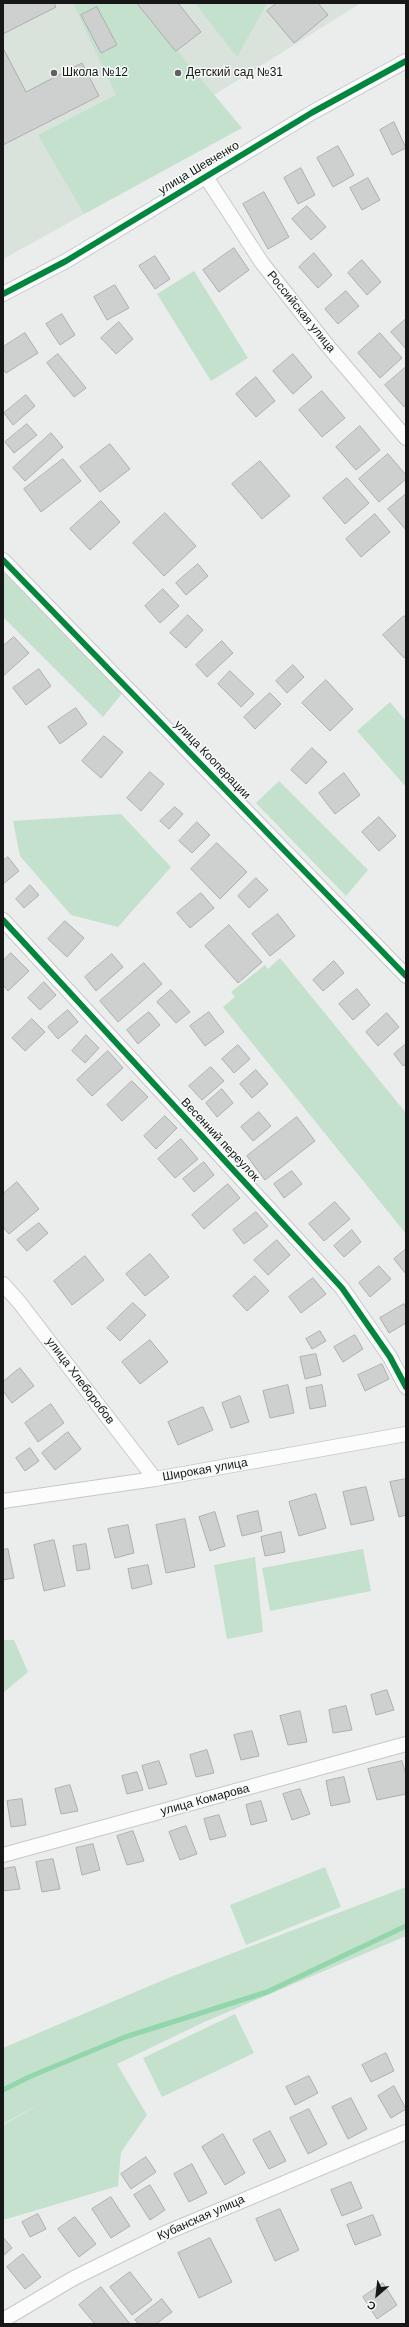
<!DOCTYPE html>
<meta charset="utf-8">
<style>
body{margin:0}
#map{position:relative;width:409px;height:2327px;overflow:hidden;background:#eaedeb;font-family:Helvetica,sans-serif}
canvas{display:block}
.frame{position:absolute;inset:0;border:4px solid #161716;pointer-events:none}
.north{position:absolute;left:357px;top:2275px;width:40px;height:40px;-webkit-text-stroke:3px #f6fbf8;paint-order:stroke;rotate:208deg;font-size:11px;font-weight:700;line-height:16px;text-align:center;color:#161716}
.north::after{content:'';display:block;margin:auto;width:14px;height:18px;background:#161716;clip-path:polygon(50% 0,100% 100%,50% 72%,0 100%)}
</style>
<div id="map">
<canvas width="409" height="2327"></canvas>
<div class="frame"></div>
<div class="north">С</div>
</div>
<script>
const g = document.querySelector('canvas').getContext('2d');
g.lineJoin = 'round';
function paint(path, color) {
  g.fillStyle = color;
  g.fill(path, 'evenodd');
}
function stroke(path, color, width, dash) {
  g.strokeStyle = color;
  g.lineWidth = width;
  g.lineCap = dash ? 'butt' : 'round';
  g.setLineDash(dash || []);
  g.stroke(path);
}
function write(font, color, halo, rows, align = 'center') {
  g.font = font + ' Helvetica,sans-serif';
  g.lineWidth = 3;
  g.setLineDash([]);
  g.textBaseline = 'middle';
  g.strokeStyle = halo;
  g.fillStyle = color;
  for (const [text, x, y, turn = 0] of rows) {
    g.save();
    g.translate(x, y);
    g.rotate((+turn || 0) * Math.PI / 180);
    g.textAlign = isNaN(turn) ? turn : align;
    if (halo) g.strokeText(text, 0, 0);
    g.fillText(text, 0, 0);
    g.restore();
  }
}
paint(new Path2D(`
 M3,3H361L139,142L155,175L3,259Z`), '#dae2dc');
paint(new Path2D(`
 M73,3H137L242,128L84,214L38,135L116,95Z
 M195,3H267L237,57Z
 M194,271L248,358L211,381L157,294Z
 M3,572L124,691L103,717L3,617Z
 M390,702L406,721V787L357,731Z
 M279,781L368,870L346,896L256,803Z
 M121,814L171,867L118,927L71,915L20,856L13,821Z
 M280,958L406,1113V1234L223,1007L235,997L231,992L265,965L268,969Z
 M363,1549L371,1591L270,1611L262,1568Z
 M255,1557L263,1632L227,1639L214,1565Z
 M3,1640H14L28,1672L3,1693Z
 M325,1867L341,1907L246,1945L230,1905Z
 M406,1887V1936L202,2023L117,2064L147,2115L121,2152L118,2186L3,2220V2125L44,2102L3,2124V2048L173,1976Z
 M235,2014L254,2053L162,2097L143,2058Z`), '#c3e1cd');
stroke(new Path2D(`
 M3,2090L29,2077L125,2037L267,1992L406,1926`), '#93d6ac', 5);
const building = new Path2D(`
 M3,3H54L56,7L3,34Z
 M137,3H178L201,32L176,51Z
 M277,3H318L328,15L294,43L267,11Z
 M97,7L117,45L101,53L81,15Z
 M3,48L26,92L82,63L99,96L3,145Z
 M394,122L406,148L392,155L380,130Z
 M338,146L354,175L333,187L317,158Z
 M301,168L315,195L298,204L284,178Z
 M368,178L380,200L362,210L350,188Z
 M264,192L289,237L268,249L243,204Z
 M307,206L326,227L311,240L292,219Z
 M234,248L249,270L219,292L203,270Z
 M314,253L332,275L318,288L299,267Z
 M155,256L170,279L155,289L139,266Z
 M362,260L381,282L367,295L348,273Z
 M115,285L129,308L107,320L94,297Z
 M346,291L359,306L338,324L325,309Z
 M62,314L75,335L60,345L46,324Z
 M406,319V349L391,332Z
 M119,322L133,339L116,354L101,338Z
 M25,333L38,353L6,373L3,369V347Z
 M380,333L402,358L380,378L358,353Z
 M58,354L86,388L74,397L47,363Z
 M293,354L312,377L293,394L273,371Z
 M406,367V405L404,407L385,385Z
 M256,377L275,401L256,417L236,394Z
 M322,391L345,418L322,437L299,410Z
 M26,395L35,406L13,425L4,413Z
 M27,424L37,435L14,453L5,442Z
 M360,426L380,450L356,470L336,447Z
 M51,433L63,447L25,481L13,468Z
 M110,444L130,469L100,492L80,467Z
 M388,454L406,475V479L379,502L359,479Z
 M63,459L81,481L41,512L24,489Z
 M260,461L290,496L262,519L232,484Z
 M347,478L369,503L345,524L323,498Z
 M406,494V530L388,509Z
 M101,501L120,522L90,550L70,529Z
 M165,513L196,546L164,576L133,543Z
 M375,514L390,532L361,557L346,539Z
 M198,564L208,576L186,595L176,583Z
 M163,589L179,606L160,623L145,606Z
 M188,615L203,630L186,648L170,633Z
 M404,616L406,618V656L404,658L383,635Z
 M14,637L29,653L3,676V646Z
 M222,641L233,653L207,677L196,665Z
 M293,665L304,677L287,693L276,681Z
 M39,669L51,686L26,705L13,688Z
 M230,671L254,694L241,707L218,684Z
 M326,680L353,709L330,731L302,703Z
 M270,693L281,704L255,729L244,717Z
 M76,708L87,724L60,744L48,727Z
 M104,736L123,752L101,778L82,761Z
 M312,748L327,762L306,784L291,770Z
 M150,772L164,784L141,811L127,798Z
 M344,773L360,795L335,814L319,793Z
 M175,807L183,814L169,829L160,821Z
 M379,817L396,836L379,851L362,832Z
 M197,822L210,835L192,853L179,841Z
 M217,843L247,872L220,899L191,869Z
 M8,857L19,871L3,884V861Z
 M256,878L268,890L249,908L238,896Z
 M30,885L39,895L24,908L16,899Z
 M201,893L214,908L190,928L177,913Z
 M278,914L295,936L270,956L252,934Z
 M65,921L84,938L67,957L48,939Z
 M229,925L262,962L238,983L205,946Z
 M11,953L29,971L8,991L3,985V961Z
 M112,954L123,967L96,991L85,977Z
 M334,961L344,973L323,991L313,980Z
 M144,963L162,984L118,1022L100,1001Z
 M44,982L56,995L40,1010L28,998Z
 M357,989L370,1005L353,1020L339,1004Z
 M171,990L190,1012L176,1023L157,1002Z
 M68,1010L78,1022L58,1039L48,1027Z
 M149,1012L160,1025L138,1044L127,1030Z
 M209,1012L224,1032L205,1046L190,1026Z
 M387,1013L399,1027L378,1046L366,1032Z
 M32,1019L45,1032L25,1051L12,1038Z
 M86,1035L99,1048L85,1063L72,1051Z
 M406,1044V1064L403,1066L394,1054Z
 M238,1045L250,1059L234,1073L222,1059Z
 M108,1051L123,1068L92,1096L77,1080Z
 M211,1067L224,1081L202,1100L189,1086Z
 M256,1070L268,1084L252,1098L240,1084Z
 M132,1081L148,1097L122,1121L107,1105Z
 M222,1089L233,1103L217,1117L206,1103Z
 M259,1112L271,1126L253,1141L241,1127Z
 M165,1116L177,1128L156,1149L144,1136Z
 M297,1117L315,1141L265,1180L247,1156Z
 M181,1139L198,1159L175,1178L158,1159Z
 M204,1162L214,1175L194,1192L183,1179Z
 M292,1171L302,1184L284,1198L274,1184Z
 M17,1182L39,1209L9,1234L3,1227V1194Z
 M228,1184L240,1198L204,1229L192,1215Z
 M335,1202L350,1219L324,1241L309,1224Z
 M256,1212L268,1226L244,1244L233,1230Z
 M39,1223L48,1233L27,1251L17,1240Z
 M352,1230L361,1242L344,1257L334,1246Z
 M277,1240L290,1255L268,1275L254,1260Z
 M406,1249V1274L394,1259Z
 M150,1254L169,1277L145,1296L126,1274Z
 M85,1256L104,1280L72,1305L54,1281Z
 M379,1266L391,1279L370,1297L359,1283Z
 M255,1276L269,1291L247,1311L233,1296Z
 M313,1278L326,1294L301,1313L289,1297Z
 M133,1303L146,1315L120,1341L107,1328Z
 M404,1304L406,1308V1323L389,1333L380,1318Z
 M320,1331L326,1341L312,1349L306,1339Z
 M355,1335L363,1349L343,1362L334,1347Z
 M150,1340L168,1362L140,1384L122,1362Z
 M316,1354L321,1375L305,1379L300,1357Z
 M382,1364L389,1379L365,1391L358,1375Z
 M20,1368L34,1386L12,1403L3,1391V1382Z
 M288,1385L294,1413L270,1418L263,1391Z
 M322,1385L326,1406L310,1409L306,1388Z
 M240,1396L249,1422L231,1428L222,1403Z
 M51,1404L64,1423L38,1442L25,1423Z
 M203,1407L213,1430L178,1445L168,1422Z
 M68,1432L81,1449L55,1470L42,1453Z
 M30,1448L39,1461L25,1471L16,1458Z
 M406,1479V1515L399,1517L390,1482Z
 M366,1487L374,1520L351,1525L343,1492Z
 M316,1494L326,1528L299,1536L289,1502Z
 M258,1511L262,1531L242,1536L237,1516Z
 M215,1512L225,1546L210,1551L199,1517Z
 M185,1519L195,1567L166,1573L156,1525Z
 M128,1525L134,1553L115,1558L108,1529Z
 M281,1532L285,1552L265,1556L261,1537Z
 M54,1540L65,1586L44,1591L34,1545Z
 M86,1544L90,1569L77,1571L73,1546Z
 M8,1549L14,1578L3,1580V1550Z
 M148,1565L152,1584L132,1589L128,1569Z
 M387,1690L394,1710L376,1715L371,1695Z
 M346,1706L352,1730L333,1733L329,1710Z
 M300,1711L307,1742L288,1745L280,1716Z
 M252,1731L259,1756L241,1760L234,1735Z
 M207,1750L214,1773L196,1777L190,1755Z
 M159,1761L167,1784L149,1789L142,1766Z
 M402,1761L406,1775V1794L377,1800L368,1769Z
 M137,1772L143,1790L127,1794L122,1776Z
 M344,1777L350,1802L331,1806L326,1781Z
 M70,1785L78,1811L61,1814L55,1789Z
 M300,1789L310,1814L292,1820L283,1794Z
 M22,1799L26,1825L11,1827L7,1801Z
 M261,1801L267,1821L251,1825L246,1805Z
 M219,1815L226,1836L210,1840L204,1819Z
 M186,1826L197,1854L180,1860L169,1832Z
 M133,1831L144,1861L127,1865L117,1836Z
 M93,1844L100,1870L82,1875L76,1848Z
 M53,1859L60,1889L42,1892L36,1862Z
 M15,1867L20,1889L3,1891V1869Z
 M386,2053L394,2071L371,2082L362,2065Z
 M309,2076L318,2093L295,2105L286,2087Z
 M394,2086L406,2109L391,2118L378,2096Z
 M351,2098L367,2129L348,2139L332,2107Z
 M309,2109L327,2144L308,2154L290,2118Z
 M270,2131L286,2161L269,2169L253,2140Z
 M223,2134L245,2173L225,2185L202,2147Z
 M146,2157L156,2172L131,2189L121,2174Z
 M192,2164L207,2193L189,2202L174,2174Z
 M351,2182L362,2208L342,2216L331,2190Z
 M150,2185L165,2210L150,2220L134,2195Z
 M111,2197L130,2226L111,2238L92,2209Z
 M280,2209L299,2250L275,2261L256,2219Z
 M38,2214L46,2229L30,2237L22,2222Z
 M373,2215L381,2235L355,2245L347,2225Z
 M75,2217L96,2244L79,2257L58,2229Z
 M3,2237L12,2248L3,2256Z
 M210,2238L232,2282L199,2298L178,2253Z
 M23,2254L41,2277L25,2289L7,2267Z
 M130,2272L152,2300L132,2315L110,2287Z
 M383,2283L397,2305L377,2319L363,2297Z
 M101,2287L130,2324H95L79,2305Z
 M162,2299L172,2312L156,2324H139L135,2320Z`);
paint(building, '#ced0cf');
stroke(building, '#adafae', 1);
const street = new Path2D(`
 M206,177L262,263L327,345L406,438
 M3,294L66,261L313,112L406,61
 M3,560L406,976
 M3,920L342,1288L390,1357L406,1387
 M3,1284L19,1302L155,1479
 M3,1501L155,1479L406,1434
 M3,1855L406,1744
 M3,2320L74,2278L163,2234L406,2132`);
stroke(street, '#c6c9c7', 16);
stroke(street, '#fcfcfc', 14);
stroke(new Path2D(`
 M3,294L66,261L313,112L406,61
 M3,560L406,976
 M3,920L342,1288L390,1357L406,1387`), '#00873e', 6);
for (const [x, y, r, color] of [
 [54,73,4,"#606261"],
 [178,73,4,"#606261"]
]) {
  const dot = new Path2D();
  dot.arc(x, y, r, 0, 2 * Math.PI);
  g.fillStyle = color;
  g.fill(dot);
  stroke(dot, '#f6fbf8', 1.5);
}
write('12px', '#161716', '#f6fbf8', [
 ["Школа №12",62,73],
 ["Детский сад №31",186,73]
], 'left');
write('12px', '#161716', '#f6fbf8', [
 ["улица Шевченко",199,168,-31],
 ["Российская улица",301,312,51],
 ["улица Кооперации",212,760,46],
 ["Весенний переулок",220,1140,47],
 ["улица Хлеборобов",80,1381,53],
 ["Широкая улица",205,1470,-10],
 ["улица Комарова",205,1800,-15],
 ["Кубанская улица",201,2218,-24]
]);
</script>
